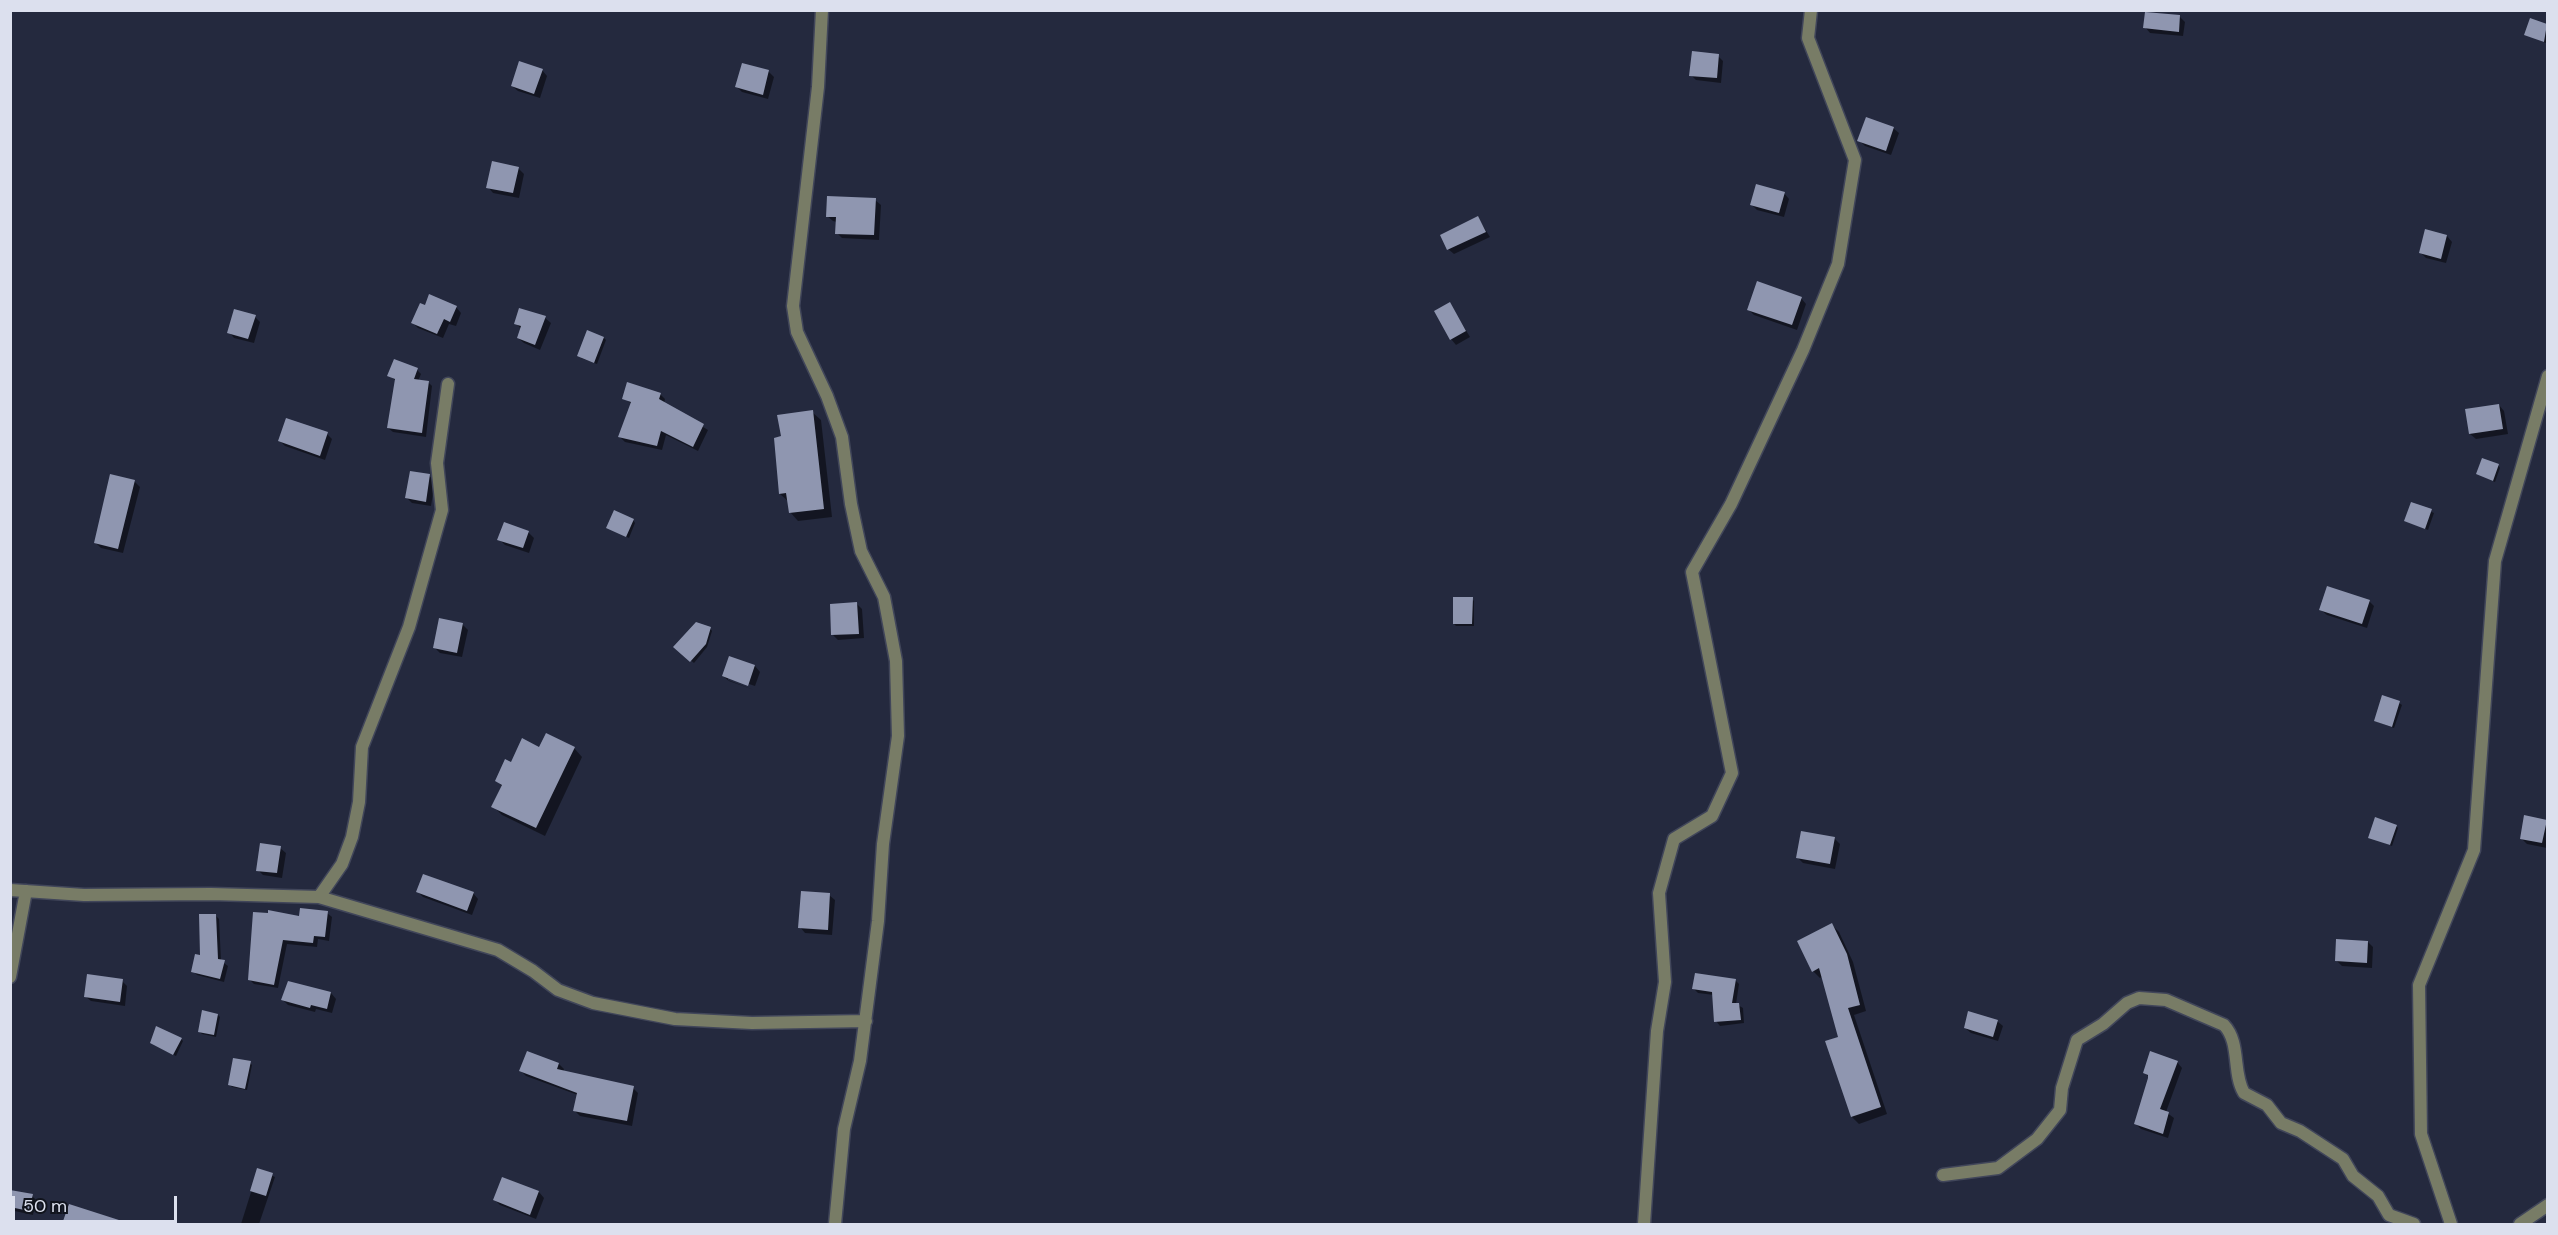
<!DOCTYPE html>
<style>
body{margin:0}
#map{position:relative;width:2558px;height:1235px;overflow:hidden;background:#24293e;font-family:"DM Sans",sans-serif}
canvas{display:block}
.frame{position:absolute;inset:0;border:12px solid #dce0ee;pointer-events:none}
.scale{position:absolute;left:12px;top:1196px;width:165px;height:27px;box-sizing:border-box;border:3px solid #dce0ee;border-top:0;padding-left:8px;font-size:18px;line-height:21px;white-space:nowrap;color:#dce0ee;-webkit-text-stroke:4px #10131c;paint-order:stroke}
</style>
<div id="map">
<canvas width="2558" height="1235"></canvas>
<div class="frame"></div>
<div class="scale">50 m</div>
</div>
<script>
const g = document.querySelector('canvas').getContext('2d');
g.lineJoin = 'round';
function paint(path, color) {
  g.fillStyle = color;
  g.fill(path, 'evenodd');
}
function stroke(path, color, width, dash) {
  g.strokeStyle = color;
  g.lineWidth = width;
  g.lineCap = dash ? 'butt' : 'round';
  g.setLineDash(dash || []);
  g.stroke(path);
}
paint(new Path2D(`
 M2180,17L2185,22L2183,36L2150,33L2145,27Z
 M2531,20L2548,26L2546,43L2526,34Z
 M1718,56L1723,61L1721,83L1696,80L1691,75Z
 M743,65L769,72L774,77L768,99L742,92L737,87Z
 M542,70L547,76L540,98L518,91L512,86Z
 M1893,128L1899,133L1891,155L1865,146L1859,140Z
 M518,168L524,174L519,198L493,193L488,187Z
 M1784,193L1789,199L1784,217L1757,210L1752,205Z
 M875,200L881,205L879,240L842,238L837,233V222L833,221L827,216Z
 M1478,218L1490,237L1454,254L1448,249Z
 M2447,236L2452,242L2446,263L2426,258L2420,252Z
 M1801,298L1806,304L1797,330L1754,315L1748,309Z
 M1450,304L1470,337L1456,345L1451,339Z
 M426,307H456L461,313L456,326L449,324L443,338L418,328L413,323Z
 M255,317L260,322L254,343L234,338L229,332Z
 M545,318L551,323L540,350L524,343L518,338L521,329L516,323Z
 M604,338L606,340L597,364L581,358Z
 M417,370L421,374L418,381L428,382L432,386L426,437L393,432L388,428L396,381L389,375Z
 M660,394L665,399L664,403L708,430L698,451L666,435L662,450L625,442L620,437L632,404L624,398Z
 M2499,405L2504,411L2508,434L2476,439L2470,434Z
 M812,412L821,420L832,517L798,521L790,512L789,502L780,494L776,439L783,438Z
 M327,434L332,439L325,460L285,446L280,441Z
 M2498,465L2500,468L2495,482L2478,474Z
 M429,476L435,481L431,506L412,503L407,498Z
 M134,481L140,487L123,553L101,548L96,543Z
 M2412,504L2434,513L2428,530L2406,521Z
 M633,520L635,523L629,538L608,528Z
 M528,532L534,538L529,553L505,545L499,539Z
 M1472,599L1474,601V626H1456L1454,624Z
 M2369,601L2374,606L2367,628L2327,615L2321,610Z
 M856,603L862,609L864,638L838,640L833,635Z
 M462,624L468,630L462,657L440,653L435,648Z
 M710,628L712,631L707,647L694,663L675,647Z
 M755,666L760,672L755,686L728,677V680L754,690L729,681L723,676Z
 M2399,703L2402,705L2394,728L2375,721Z
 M574,748L582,757L545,836L502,815L493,806L503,787L497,781L512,764L540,749Z
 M2546,821L2547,848L2527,844L2521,838Z
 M2396,826L2398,828L2392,846L2370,837Z
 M1834,838L1840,844L1835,869L1803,863L1798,858Z
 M280,848L286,853L282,878L263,875L258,870Z
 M418,892L473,893L478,899L472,915L423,897Z
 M829,895L835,900L832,935L805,933L800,927Z
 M327,913L332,917L329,941L318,939L317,947L287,944L278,988L254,984L249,979L300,917Z
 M215,915L219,919L221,961L228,966L224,982L197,975L193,971L201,957Z
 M1832,925L1839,932L1853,962L1866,1011L1854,1015L1887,1114L1859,1124L1852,1117L1827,1042L1840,1038L1822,977L1820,978L1813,971Z
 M2368,942L2373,947L2372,968L2342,966L2337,961Z
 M1735,980L1739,984L1736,1004L1743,1008L1744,1023L1720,1026L1716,1021L1714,995L1698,993L1694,989Z
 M122,981L127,986L125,1006L91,1001L85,996Z
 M331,993L336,999L332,1013L316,1009L315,1012L288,1005L283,1000Z
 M218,1015L220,1017L216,1037L202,1034L199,1031Z
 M1997,1021L2003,1026L1998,1041L1971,1033L1965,1028Z
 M181,1039L183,1041L176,1056L154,1045Z
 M2177,1062L2182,1068L2166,1112L2174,1118L2168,1138L2141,1129L2136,1124L2150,1078L2144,1072Z
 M250,1063L252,1065L247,1090L232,1087L230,1085Z
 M559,1064L564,1069L563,1072L633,1088L638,1093L632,1126L580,1116L575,1111L578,1095L526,1076L521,1071Z
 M258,1170L275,1177L259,1224H241Z
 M503,1178L539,1192L544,1198L536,1219L500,1205L495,1200Z
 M10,1191L32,1196L36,1200L33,1215L10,1210Z
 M70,1206L107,1221L106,1224H64Z`), '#0007');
paint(new Path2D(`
 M2145,12L2180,15L2179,32L2143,28Z
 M2530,18L2547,24L2544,42L2524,35Z
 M1692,51L1719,54L1717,78L1689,76Z
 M519,61L543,69L534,94L511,86Z
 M742,63L769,70L763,95L735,87Z
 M1866,117L1894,127L1886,151L1857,141Z
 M492,161L519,167L513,193L486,188Z
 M1756,184L1785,192L1779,213L1750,205Z
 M827,196L876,198L874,235L835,234L836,217H826Z
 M1478,216L1486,232L1447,250L1440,235Z
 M2425,229L2447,235L2441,259L2419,253Z
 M1757,281L1802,297L1792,325L1747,310Z
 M429,294L457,306L450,322L444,319L437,334L411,323L420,303L425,305Z
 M1450,302L1466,331L1450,340L1434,311Z
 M519,308L546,316L535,345L517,338L521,326L514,324Z
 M234,309L256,315L248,339L227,333Z
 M587,330L604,337L594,363L577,356Z
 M394,359L418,368L414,379L429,381L422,433L387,428L395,379L387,376Z
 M627,382L661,393L659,399L704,424L693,447L661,431L657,446L618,437L631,402L622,399Z
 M2499,404L2503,429L2469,434L2465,409Z
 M813,410L824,509L789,513L786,493L779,494L774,438L781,436L777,415Z
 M286,418L328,432L320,456L278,441Z
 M2482,458L2499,464L2493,481L2476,474Z
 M410,471L430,474L426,502L405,498Z
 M110,474L135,480L118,549L94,543Z
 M2411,502L2432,509L2425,529L2404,521Z
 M614,510L634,519L626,537L606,528Z
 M504,522L529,531L523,548L497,540Z
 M2327,586L2370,600L2362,624L2319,610Z
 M1453,597H1473L1472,624H1453Z
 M857,602L859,634L831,635L830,604Z
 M439,618L463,623L457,653L433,648Z
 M696,622L711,627L706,644L690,662L673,647Z
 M729,656L755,665L748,686L722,676Z
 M2382,695L2400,701L2392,727L2374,721Z
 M546,733L575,747L536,828L491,807L502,785L495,781L505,759L511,762L522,738L539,747Z
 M2524,815L2547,820L2542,843L2520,839Z
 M2375,817L2397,825L2390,845L2368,838Z
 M1801,831L1835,837L1830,864L1796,858Z
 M260,843L281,846L277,873L256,871Z
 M423,874L474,892L467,911L416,892Z
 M801,891L830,893L828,930L798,928Z
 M300,908L328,911L325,937L314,936L313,943L283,940L274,985L248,980L253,912L268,913V910L299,916Z
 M199,914H216L218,959L225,960L220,979L191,972L195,954L200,955Z
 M1832,923L1847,954L1860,1005L1848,1008L1881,1107L1851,1117L1825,1041L1838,1037L1819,968L1812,972L1797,941Z
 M2336,939L2368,941L2367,963L2335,961Z
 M1695,973L1736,979L1732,1003H1739L1741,1020L1714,1022L1712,992L1692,989Z
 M87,974L123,979L120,1002L84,997Z
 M288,981L331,992L327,1009L311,1005L310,1008L281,1000Z
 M202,1010L218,1014L214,1035L198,1032Z
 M1968,1011L1998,1020L1993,1037L1964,1028Z
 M156,1026L182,1038L173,1055L150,1043Z
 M527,1051L559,1063L557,1069L634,1086L627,1121L573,1111L577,1093L519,1071Z
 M2150,1051L2178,1061L2160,1109L2169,1112L2163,1134L2134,1124L2148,1078V1075L2143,1073Z
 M233,1058L251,1061L245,1089L228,1085Z
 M257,1168L273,1173L266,1196L250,1191Z
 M502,1177L539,1191L530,1215L493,1200Z
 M10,1190L33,1194L29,1211L10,1207Z
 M69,1204L122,1221L121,1224H62Z`), '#8f96b0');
const minor = new Path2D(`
 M822,10L818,87L793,306L797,332L827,396L842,437L851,504L861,551L884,597L896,661L898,736L883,844L878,921L860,1061L844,1129L835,1224
 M10,890L84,895L211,894L319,897L498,950L533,971L558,990L593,1003L675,1019L752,1023L866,1021
 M319,897L342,864L352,837L359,802L362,747L409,627L442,510L437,463L448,384
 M10,977L26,891
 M1943,1175L1998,1168L2037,1139L2060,1110L2062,1088L2077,1040L2103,1024L2127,1003L2139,998L2166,1000L2224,1025C2241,1043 2232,1073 2244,1093L2267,1105L2281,1123L2300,1131L2343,1159L2353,1176L2378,1196L2389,1215L2414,1224
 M1644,1224L1657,1031L1665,982L1659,893L1674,839L1712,816L1732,773L1692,572L1731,504L1803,350L1838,264L1855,160L1808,38L1811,10
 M2451,1224L2421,1134L2419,985L2474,850L2495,561L2548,376
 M2520,1224L2548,1205`);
stroke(minor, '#41465a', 15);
stroke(minor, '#787c66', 12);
</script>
